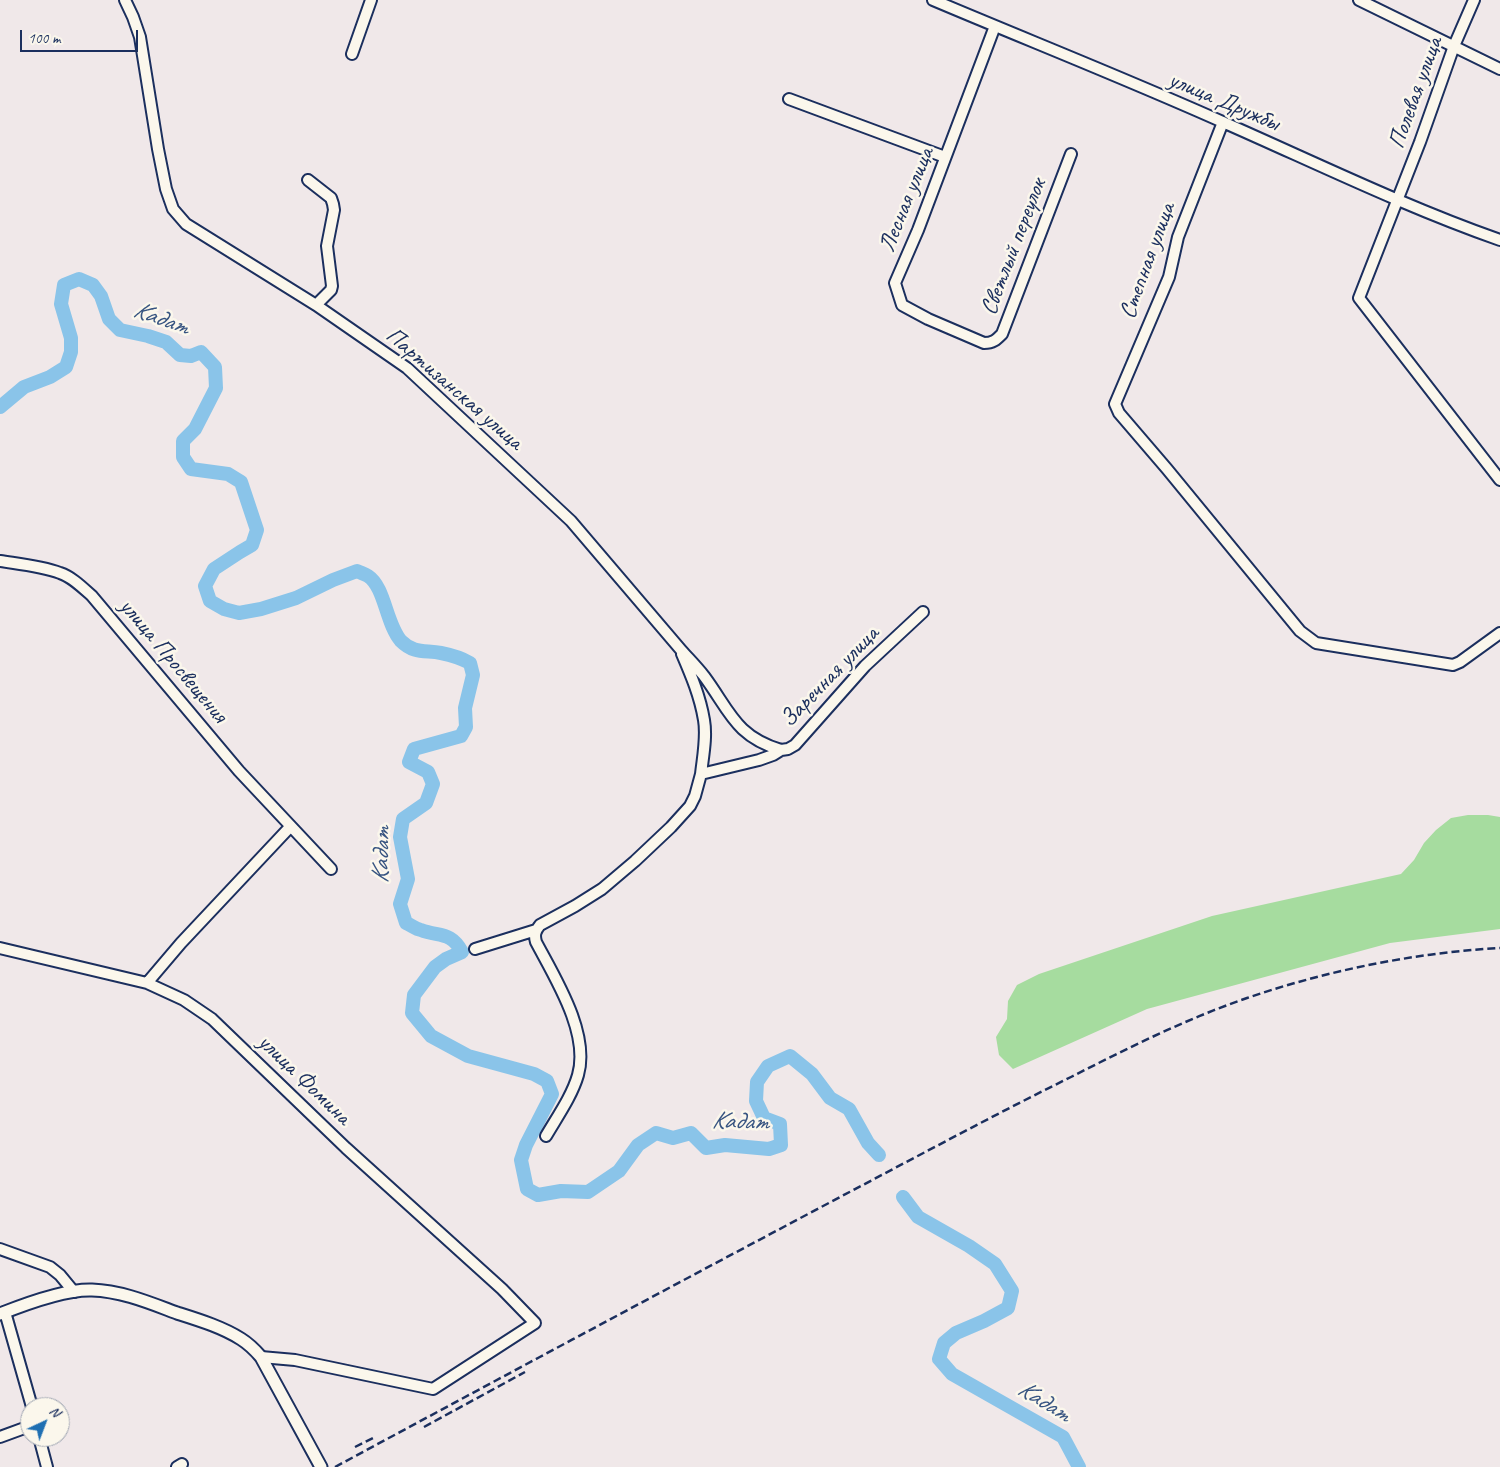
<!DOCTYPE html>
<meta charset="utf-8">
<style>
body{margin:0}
#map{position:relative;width:1500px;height:1467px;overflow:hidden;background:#f0e8e9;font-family:Caveat,sans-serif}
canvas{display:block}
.north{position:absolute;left:20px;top:1397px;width:50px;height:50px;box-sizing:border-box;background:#fbf7ec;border:1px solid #a1a7b3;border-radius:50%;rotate:43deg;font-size:14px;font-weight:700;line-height:20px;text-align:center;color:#1b2f5e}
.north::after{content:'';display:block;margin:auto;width:18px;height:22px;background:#1f6fb2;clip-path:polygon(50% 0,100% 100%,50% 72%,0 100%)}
.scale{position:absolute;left:20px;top:30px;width:118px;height:22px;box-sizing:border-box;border:2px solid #1b2f5e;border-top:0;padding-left:6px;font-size:15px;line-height:18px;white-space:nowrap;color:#1b2f5e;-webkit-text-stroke:4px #fbf7ec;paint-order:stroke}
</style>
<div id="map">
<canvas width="1500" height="1467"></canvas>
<div class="north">N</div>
<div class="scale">100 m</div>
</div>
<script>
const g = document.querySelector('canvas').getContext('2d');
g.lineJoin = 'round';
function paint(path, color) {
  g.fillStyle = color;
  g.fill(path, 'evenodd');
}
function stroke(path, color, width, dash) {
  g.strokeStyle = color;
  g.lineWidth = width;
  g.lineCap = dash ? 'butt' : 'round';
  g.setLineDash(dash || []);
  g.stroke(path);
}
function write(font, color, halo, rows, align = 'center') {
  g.font = font + ' Caveat,sans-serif';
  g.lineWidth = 5;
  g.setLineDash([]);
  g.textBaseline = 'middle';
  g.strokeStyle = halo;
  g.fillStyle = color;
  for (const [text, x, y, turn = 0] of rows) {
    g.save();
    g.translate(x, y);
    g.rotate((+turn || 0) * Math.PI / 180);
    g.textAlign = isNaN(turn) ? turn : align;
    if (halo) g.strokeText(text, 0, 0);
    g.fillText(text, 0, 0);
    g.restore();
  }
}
paint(new Path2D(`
 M1468,815H1488L1500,817V929L1390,943L1147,1009L1013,1069L999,1055L996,1037L1007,1019L1008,1001L1017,985L1039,974L1212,916L1401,874L1414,860L1424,843L1436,830L1451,818Z`), '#a6dc9f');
stroke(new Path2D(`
 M0,407L24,387L50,377L66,367L71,352V338L61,304L64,285L79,279L93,285L101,296L109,319L120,330L148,336L166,342L180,355L191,356L201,352L215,367L216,388L195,429L183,441V457L191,469L228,474L241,482L257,530L252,545L240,552L214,569L205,586L210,601L224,609L239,613L261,609L296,598L333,580L357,571C361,573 365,574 368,576C385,587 386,624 401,641C414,654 425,650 441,653C451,655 461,658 470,663L473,675L465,708L466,727L461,736L414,749L409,762L428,772L433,784L426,803L403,819L400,837L408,879L400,904L406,923C411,925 416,929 421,930C439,937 451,931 462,952L446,959L435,967L414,995L412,1013L431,1036L468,1056L534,1074L547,1081L552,1094L526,1145L521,1160L527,1189L538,1195L561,1191L588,1192L619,1171L638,1145L656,1133L673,1138L691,1133L706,1148L725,1145L769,1149L781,1145L780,1124L764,1118L756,1101L757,1082L768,1066L790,1056L812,1074L830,1098L849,1109L868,1143L879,1155
 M903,1197L918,1217L969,1246L995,1264L1012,1291L1008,1308L984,1321L956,1333L944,1343L939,1359L952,1374L1063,1437L1079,1467`), '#8ac4e9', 14);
const minor = new Path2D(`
 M125,0L133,17L140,37L158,149L166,189L173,209L186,224L316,305L407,368L571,521L681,650C689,659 697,667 704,676C730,711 735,736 781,750
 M933,0C1030,41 1129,80 1225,123C1316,163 1406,207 1500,240
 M1359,0L1500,69
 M1474,0L1454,46L1420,142L1359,298L1500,480
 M995,26L918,230L895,283L902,305L928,319L984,343C993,343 996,340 1002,334L1071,154
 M352,54L371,0
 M789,99L945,157
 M1223,122L1178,237L1169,277L1115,404L1119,413L1167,469L1300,631L1316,643L1453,665L1460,662L1500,633
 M308,180L331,198L333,204L334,210L327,246L332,286L331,290L316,305
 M0,561C19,564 41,566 60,573C72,577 82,587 92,596L239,771L331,869
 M682,654C691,675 700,696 704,720C707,737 703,756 701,774
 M0,948L147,983L184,1000L212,1019L346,1148L502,1289L535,1323L433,1389L295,1360L261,1357
 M475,949L536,930
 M147,983L181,943L290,827
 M546,1136C557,1117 572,1096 578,1075C590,1033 555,978 536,942C534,935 535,931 540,925L575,906L602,889L635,861L671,827L690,806L695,796L701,774L759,760L773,755L781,750L788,749L795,745L865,666L923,612
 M0,1249L50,1267L60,1275L74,1292
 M5,1312L32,1407
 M0,1437L30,1426
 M39,1437L47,1467
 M177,1467L182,1464`);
const tertiary = new Path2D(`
 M0,1314C25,1304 65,1289 92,1290C122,1291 150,1303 177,1313C199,1320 222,1327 241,1339C249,1344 255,1350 261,1357L321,1467`);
stroke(minor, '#1b2f5e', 14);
stroke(tertiary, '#1b2f5e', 15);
stroke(minor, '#fbf7ec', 10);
stroke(tertiary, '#fbf7ec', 11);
stroke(new Path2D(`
 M424,1427L525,1372
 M355,1447L373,1438
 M335,1467C504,1376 672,1286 842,1196C918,1156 994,1115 1071,1077C1128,1048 1186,1019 1247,998C1329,970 1414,953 1500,948`), '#1b2f5e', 2.5, [8, 4]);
write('24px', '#1b2f5e', '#fbf7ec', [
 ["Полевая улица",1416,93,-70],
 ["улица Дружбы",1224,102,23],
 ["Лесная улица",907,200,-68],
 ["Светлый переулок",1014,247,-69],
 ["Степная улица",1148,261,-70],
 ["Партизанская улица",454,389,41],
 ["улица Просвещения",173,661,50],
 ["Заречная улица",830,677,-46],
 ["улица Фомина",304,1080,44]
]);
write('italic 25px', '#375481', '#fbf7ec', [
 ["Кадат",161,319,20],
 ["Кадат",382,855,-88],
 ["Кадат",740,1122,2],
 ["Кадат",1044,1402,32]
]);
</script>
